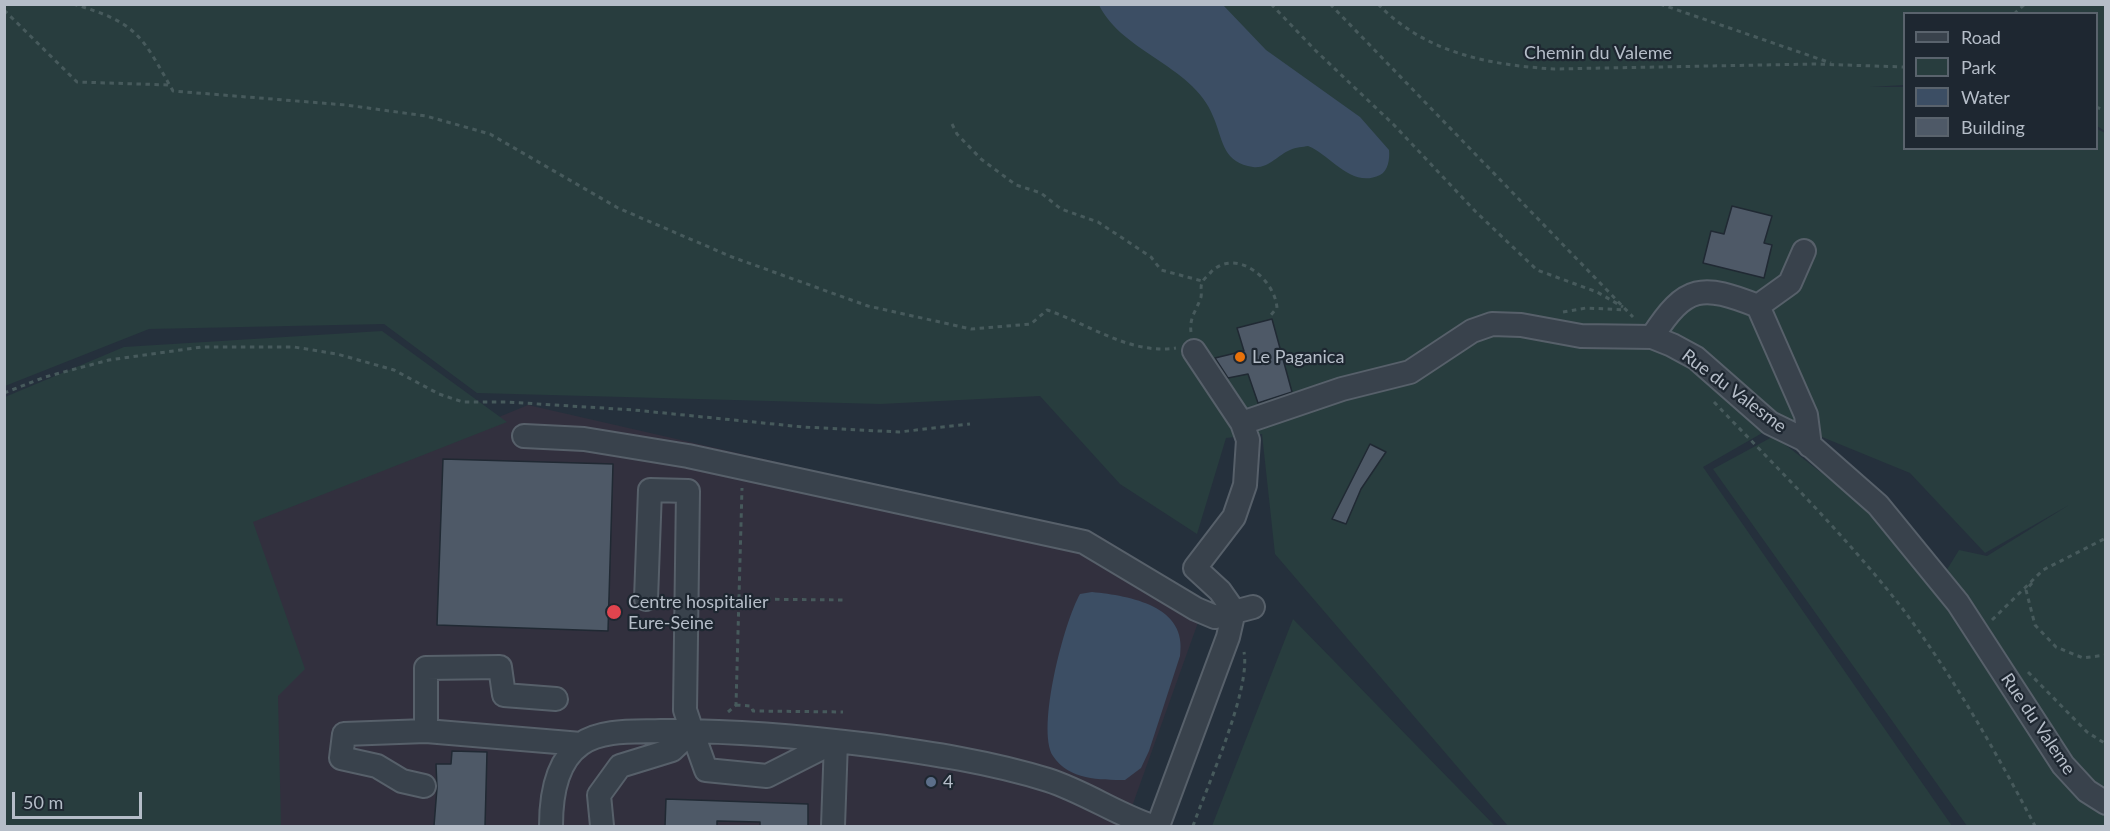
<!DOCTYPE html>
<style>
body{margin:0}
#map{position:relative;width:2110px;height:831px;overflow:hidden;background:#25303c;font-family:Lato,sans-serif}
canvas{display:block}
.frame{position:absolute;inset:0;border:6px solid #b5bdc8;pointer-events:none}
.legend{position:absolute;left:1903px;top:12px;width:195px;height:138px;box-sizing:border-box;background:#1e2731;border:2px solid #5a636d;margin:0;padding:8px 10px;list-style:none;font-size:18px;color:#b5bdc8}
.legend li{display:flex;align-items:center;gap:12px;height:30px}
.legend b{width:30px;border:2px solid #5a636d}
.scale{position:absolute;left:12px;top:792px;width:130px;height:27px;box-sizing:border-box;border:3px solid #b5bdc8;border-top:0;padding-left:8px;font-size:18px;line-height:21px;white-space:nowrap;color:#b5bdc8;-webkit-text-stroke:4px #1e2731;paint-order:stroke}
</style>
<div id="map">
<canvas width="2110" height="831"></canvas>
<div class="frame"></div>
<ul class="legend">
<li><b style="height:8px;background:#39424c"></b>Road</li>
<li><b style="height:16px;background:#283d3e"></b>Park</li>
<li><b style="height:16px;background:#3c4e64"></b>Water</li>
<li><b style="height:16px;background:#4e5967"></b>Building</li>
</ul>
<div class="scale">50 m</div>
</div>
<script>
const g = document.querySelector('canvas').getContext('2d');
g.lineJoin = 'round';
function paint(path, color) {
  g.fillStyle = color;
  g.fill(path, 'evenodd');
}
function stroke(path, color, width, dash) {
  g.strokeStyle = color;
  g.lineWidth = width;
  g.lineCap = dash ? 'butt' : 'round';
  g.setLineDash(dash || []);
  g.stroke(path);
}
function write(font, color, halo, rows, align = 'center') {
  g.font = font + ' Lato,sans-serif';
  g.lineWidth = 4.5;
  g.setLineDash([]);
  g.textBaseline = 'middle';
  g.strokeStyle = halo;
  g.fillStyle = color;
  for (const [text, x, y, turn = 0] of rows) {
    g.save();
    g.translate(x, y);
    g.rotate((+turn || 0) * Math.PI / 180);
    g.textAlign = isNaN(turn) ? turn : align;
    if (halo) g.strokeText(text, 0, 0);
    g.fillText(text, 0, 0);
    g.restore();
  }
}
paint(new Path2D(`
 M528,405L1100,536L1205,603L1125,826H5V621Z`), '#32303e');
paint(new Path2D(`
 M5,5H2105V131L2097,126L2096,14H1904V85L1870,87H1904V148H2096L2097,129L2105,133V826H1967L1713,469L1774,436L1868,509L1935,589L1959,550L1987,556L2069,505L1985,553L1910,473L1783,421L1703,467L1952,826H1508L1275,554L1262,434L1226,438L1197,534L1120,484L1040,396L880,404L477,393L384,324L149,329L5,386Z
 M382,331L507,422L253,522L305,669L278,696L281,826H5V397L124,347Z
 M1293,619L1495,826H1212Z`), '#283d3e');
paint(new Path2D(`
 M1099,5H1223L1266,50L1360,117L1389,150C1390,159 1388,171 1380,175C1351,189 1331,155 1308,146C1303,147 1296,147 1290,150C1278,155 1268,169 1253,167C1224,163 1223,142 1215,121C1197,66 1123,54 1099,5Z
 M1092,592C1131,596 1188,606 1180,656L1149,751L1141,768L1125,780C1100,780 1069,780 1053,756C1036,729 1064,622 1080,594Z`), '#3c4e64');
const building = new Path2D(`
 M1732,206L1772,216L1764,243L1772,245L1764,278L1703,263L1711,231L1724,234Z
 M1272,319L1292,392L1258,403L1248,374L1228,378L1215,358L1244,351L1237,328Z
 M1370,444L1386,452L1361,489L1346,524L1332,519Z
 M443,459L613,464L608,631L437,625Z
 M452,751L487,752L485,826H434L437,788L436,764H451Z
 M666,799L808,804V826H760V822L717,821V826H665Z`);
paint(building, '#4e5967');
stroke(building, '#202933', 1.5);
const minor = new Path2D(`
 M1804,251L1790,283L1758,306L1806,415L1810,446
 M1652,337C1686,284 1702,284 1758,306
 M1194,351L1242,423L1248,440L1245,485L1234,517L1195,568L1220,591L1234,611
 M1242,423L1342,389L1410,372L1472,331L1492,324L1521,325L1581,336L1652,337L1672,345L1696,358L1770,423L1803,439L1878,505L1958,603L2063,765L2087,791L2106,803
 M524,436L584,439L688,456L1084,542L1196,609L1215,617L1253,607
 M426,731V668L500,667L504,695L556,699
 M692,731L706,770L767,776L836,741L833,826
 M424,786L402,781L377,766L341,758L344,734L426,731L581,744
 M551,826C551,798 555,762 581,744C602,729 636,732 661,731C732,730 799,736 870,745C930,753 990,762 1048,780C1085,792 1116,814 1152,826
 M602,826L599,795L620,766L672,750L692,731L685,710L688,491L650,490L646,599
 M1158,826L1228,637L1234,611`);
stroke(minor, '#57606a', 26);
stroke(new Path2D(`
 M73,4C138,23 141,35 173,91L346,105L426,116L490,134L618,208L732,257L868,306L971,329L1031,324L1047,310C1089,324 1130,355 1176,348
 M1271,4L1315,50L1394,125L1476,212L1537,270L1597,292L1623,307
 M1330,4L1633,317
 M1378,4C1425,53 1489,65 1554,69L1814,64L1904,67
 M1660,4L1831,63
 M4,10L77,82L170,85
 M2014,14L2025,4
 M2096,107L2106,111
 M952,124L957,134L981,159L1016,185L1041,193L1061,209L1098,222L1151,257L1161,270L1202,281
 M1563,312L1586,308L1627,310
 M1191,332C1189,317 1197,310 1201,297C1202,292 1200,287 1202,283C1203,279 1208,276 1211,272C1236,247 1275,279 1277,308L1270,316
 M4,393L45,377L109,360L202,347H294L337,354L394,370L439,394L463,402H507L634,410L803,427L899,432L970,424
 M1714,402C1778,469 1845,535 1902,608C1953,676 1996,752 2035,826
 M2032,583L2026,590L2035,625L2056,647L2083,658L2106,655
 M739,599L847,600
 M1992,620L2043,570L2106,538
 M2028,672L2087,732L2106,744
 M736,705L751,706L753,711L843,712
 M728,712L736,705L742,488
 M1193,826C1207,786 1251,690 1244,652`), '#475a5c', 3, [4.5, 4.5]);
stroke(minor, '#39424c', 22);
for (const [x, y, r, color] of [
 [1240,357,6,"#e8710a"],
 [614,612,8,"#e0444e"],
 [931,782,6,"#5c6f8a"]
]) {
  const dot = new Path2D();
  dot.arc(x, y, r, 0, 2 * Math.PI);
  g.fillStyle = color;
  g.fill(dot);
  stroke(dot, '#1e2731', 2);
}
write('18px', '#b5bdc8', '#1e2731', [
 ["Chemin du Valeme",1598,53],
 ["Rue du Valesme",1734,391,37],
 ["Rue du Valeme",2038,724,56]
]);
write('18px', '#b5bdc8', '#1e2731', [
 ["Le Paganica",1252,357],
 ["Centre hospitalier",628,602],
 ["Eure-Seine",628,623],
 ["4",943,782]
], 'left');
</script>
